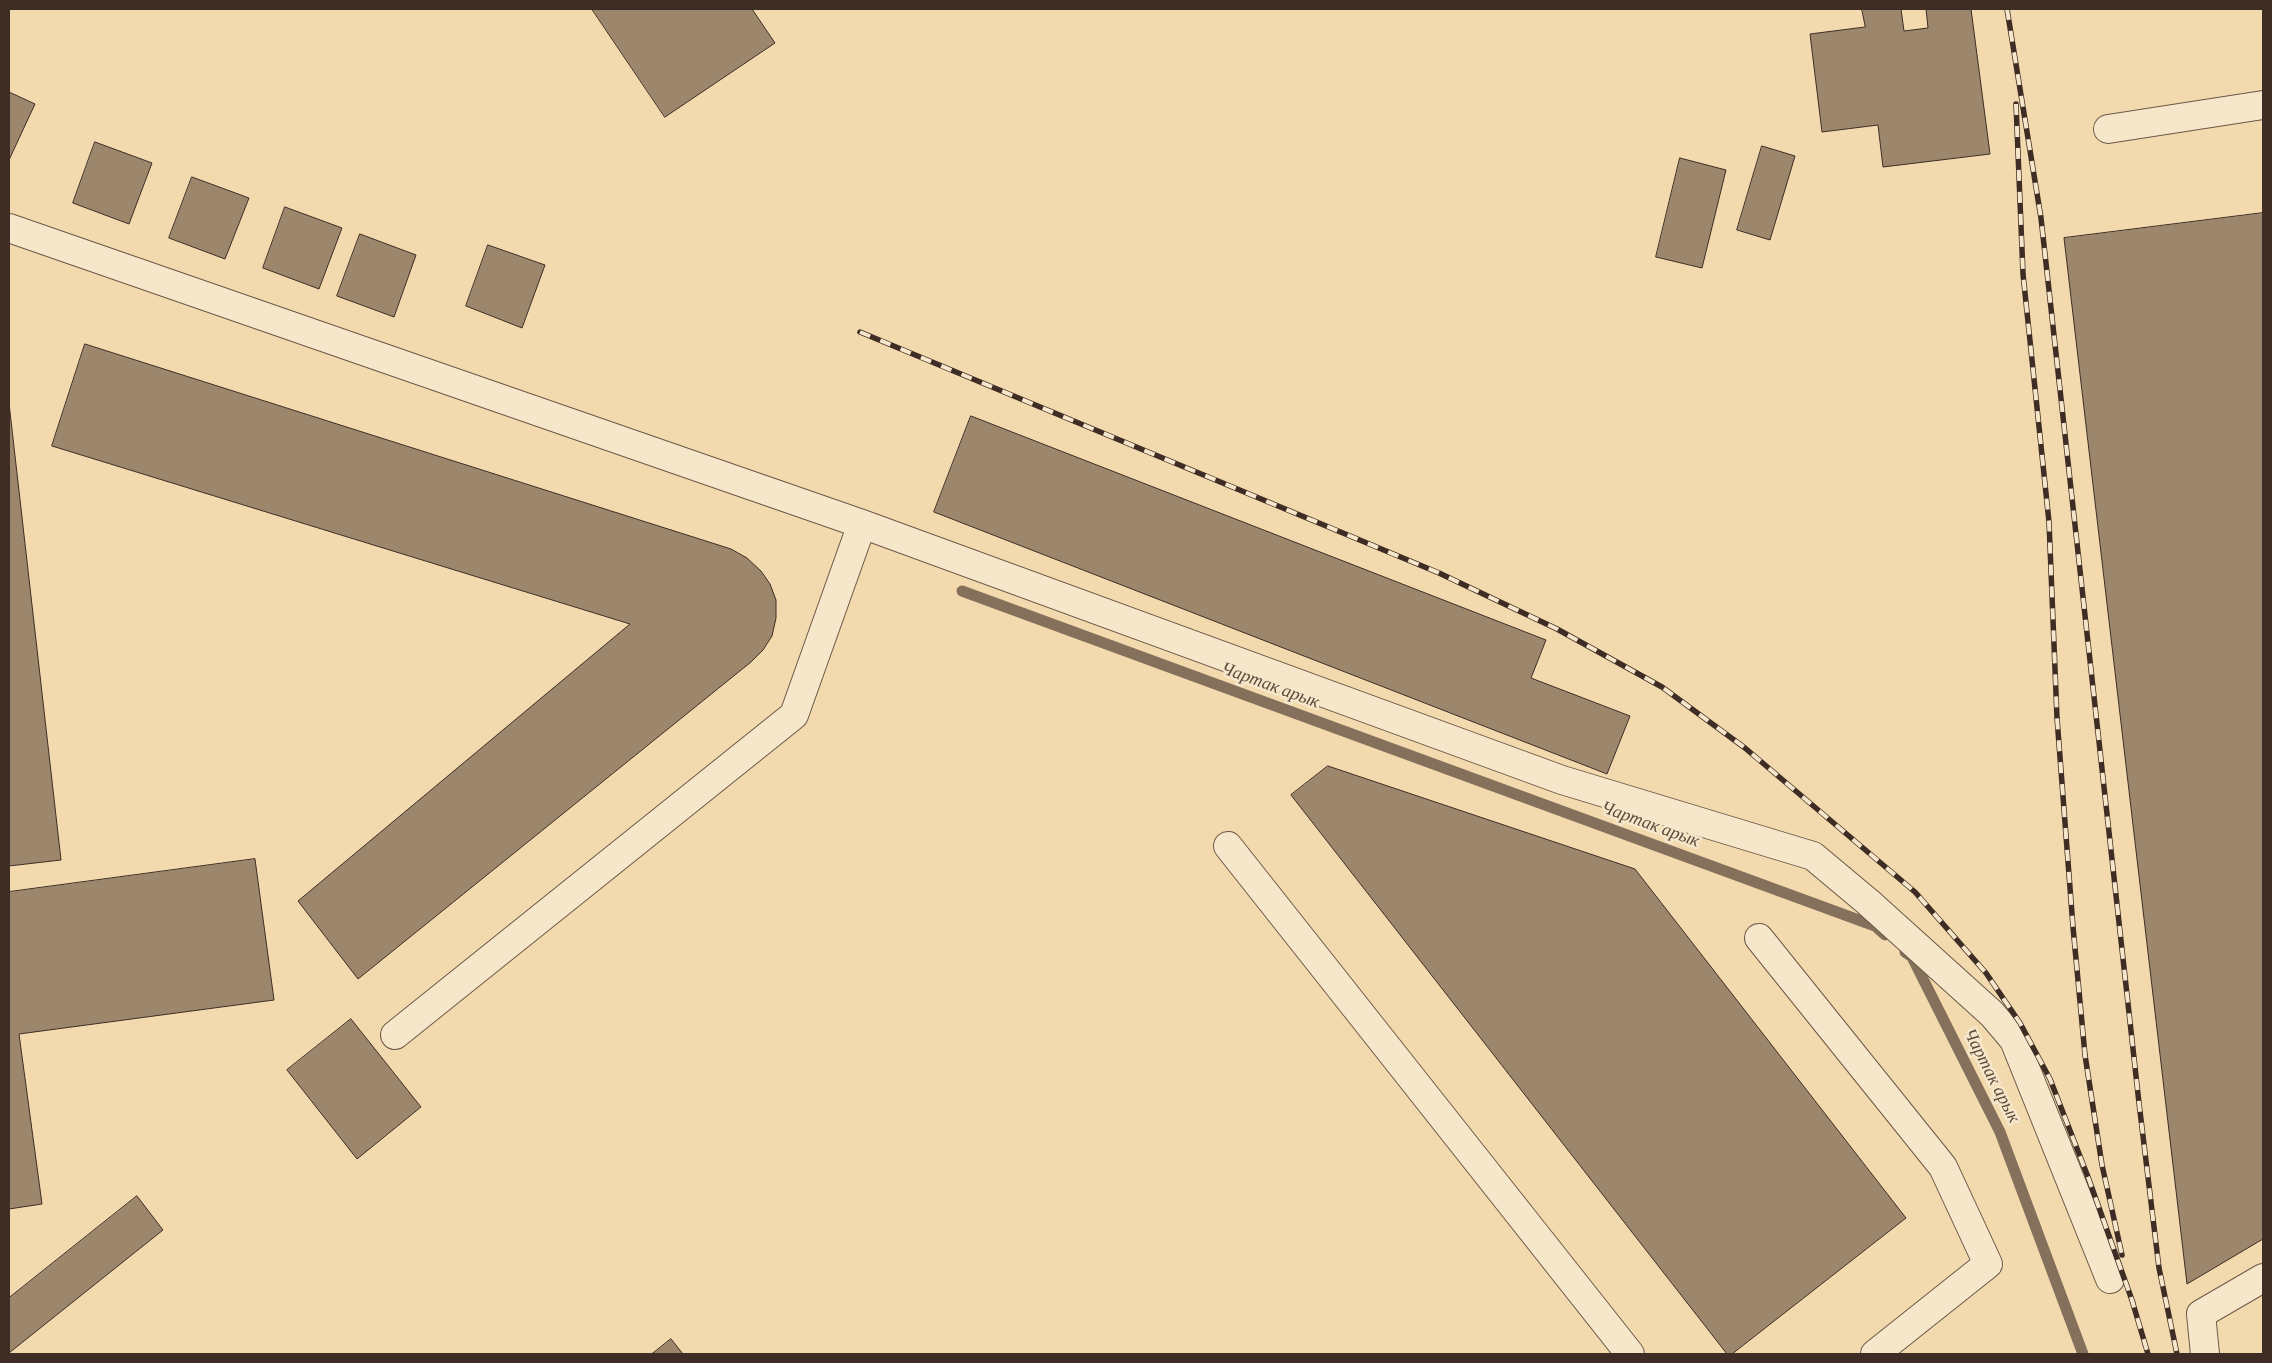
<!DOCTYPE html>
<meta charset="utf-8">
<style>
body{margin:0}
#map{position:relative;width:2272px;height:1363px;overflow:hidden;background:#f3daae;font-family:"IM FELL French Canon",serif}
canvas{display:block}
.frame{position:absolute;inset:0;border:10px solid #3e2d25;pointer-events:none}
</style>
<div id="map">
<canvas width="2272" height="1363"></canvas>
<div class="frame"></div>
</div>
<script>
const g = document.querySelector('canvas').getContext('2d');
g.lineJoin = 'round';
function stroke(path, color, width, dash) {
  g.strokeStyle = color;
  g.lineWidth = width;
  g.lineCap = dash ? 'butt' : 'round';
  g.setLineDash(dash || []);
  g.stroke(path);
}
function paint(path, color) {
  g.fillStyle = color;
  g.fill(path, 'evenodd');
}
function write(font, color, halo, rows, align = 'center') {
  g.font = font + ' "IM FELL French Canon",serif';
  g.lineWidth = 5;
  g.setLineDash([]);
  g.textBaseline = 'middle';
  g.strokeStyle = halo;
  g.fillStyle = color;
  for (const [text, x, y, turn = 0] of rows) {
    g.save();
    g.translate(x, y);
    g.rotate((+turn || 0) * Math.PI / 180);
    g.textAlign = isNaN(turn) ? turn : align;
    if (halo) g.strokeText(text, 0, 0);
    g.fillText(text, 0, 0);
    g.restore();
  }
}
stroke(new Path2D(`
 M962,591L1875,926L1885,935
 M1905,952L1912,957L2000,1132L2083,1354`), '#85715b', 11);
const building = new Path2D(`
 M592,9H752L775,43L665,117Z
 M1862,9H1901L1904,31L1928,28L1926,9H1971L1990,154L1883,167L1878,125L1822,132L1810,34L1865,27Z
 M9,92L35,104L9,160Z
 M95,142L152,163L129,224L73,203Z
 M1762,146L1795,156L1770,240L1737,230Z
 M1680,158L1726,170L1702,268L1656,257Z
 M192,177L249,198L225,259L169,238Z
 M285,207L342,228L319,289L263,268Z
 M2263,213V1239L2187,1284L2064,238Z
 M360,234L416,255L394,317L337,296Z
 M488,245L545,265L522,328L466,306Z
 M85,344L731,549L747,558L761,571L770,584L776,600V618L772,636L763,650L751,662L358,979L298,901L630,624L52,446Z
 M9,403L61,860L9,866Z
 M971,416L1546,640L1531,678L1630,716L1607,774L934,512Z
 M1328,766L1635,869L1906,1218L1732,1354H1727L1291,795Z
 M255,859L274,1000L19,1034L42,1204L9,1209V892Z
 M351,1019L421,1107L357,1159L287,1070Z
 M137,1196L163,1230L9,1353V1298Z
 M671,1339L683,1354H652Z`);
paint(building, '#9c876c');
stroke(building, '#3e2d25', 1);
const minor = new Path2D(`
 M2108,129L2263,105
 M9,228L862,524L1562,780L1813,856L1868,902L1992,1014L2014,1040L2110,1279
 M1228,846L1630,1354
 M1759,938L1943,1167L1988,1264L1875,1354
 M395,1035L794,715L862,524
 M2205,1354L2201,1314L2263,1278`);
stroke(minor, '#6b5847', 30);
stroke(minor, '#f7e7ca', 28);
const rail = new Path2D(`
 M2007,9L2041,218L2139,1103L2159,1268L2177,1354
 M2016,104L2023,274L2049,522L2057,718L2073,927L2085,1055L2102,1165L2122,1255
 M860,332L1439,573L1557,629L1662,687L1745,748L1915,892L1986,973L2020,1023L2050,1079L2088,1177L2133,1303
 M2131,1297L2148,1354`);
stroke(rail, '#3e2d25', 5.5);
stroke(rail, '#f7e7ca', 4, [11]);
write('italic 18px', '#5c4a3c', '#f7e7ca', [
 ["Чартак арык",1270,686,20],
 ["Чартак арык",1650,825,20],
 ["Чартак арык",1991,1076,63]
]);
</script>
